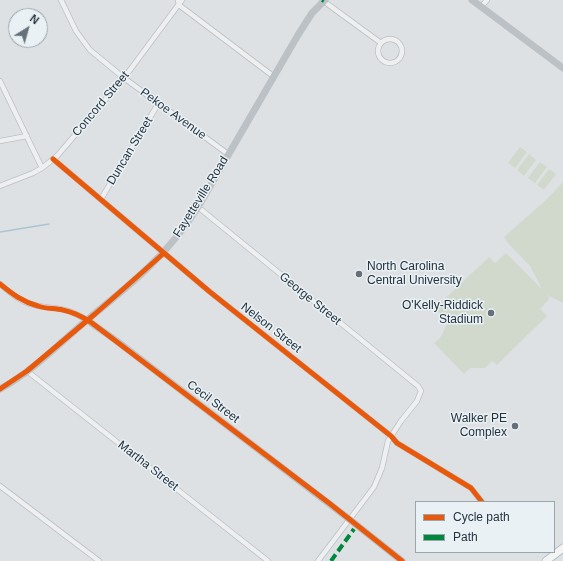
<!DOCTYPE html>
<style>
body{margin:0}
#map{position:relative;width:563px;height:561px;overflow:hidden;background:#dee1e4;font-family:Arial,sans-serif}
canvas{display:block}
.legend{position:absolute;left:415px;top:501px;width:140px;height:52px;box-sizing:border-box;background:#eaf1f5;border:1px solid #9ba5ac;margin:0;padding:5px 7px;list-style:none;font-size:12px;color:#24333f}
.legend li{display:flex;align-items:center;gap:8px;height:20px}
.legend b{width:20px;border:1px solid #9ba5ac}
.north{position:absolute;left:8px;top:8px;width:40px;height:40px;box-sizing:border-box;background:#eaf1f5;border:1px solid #9ba5ac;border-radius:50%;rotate:37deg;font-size:11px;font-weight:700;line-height:16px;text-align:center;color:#24333f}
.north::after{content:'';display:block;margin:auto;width:14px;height:18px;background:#657079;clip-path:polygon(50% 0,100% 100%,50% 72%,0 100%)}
</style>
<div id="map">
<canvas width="563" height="561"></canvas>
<ul class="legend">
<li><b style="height:5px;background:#e8590c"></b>Cycle path</li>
<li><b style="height:5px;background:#00873e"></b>Path</li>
</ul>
<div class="north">N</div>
</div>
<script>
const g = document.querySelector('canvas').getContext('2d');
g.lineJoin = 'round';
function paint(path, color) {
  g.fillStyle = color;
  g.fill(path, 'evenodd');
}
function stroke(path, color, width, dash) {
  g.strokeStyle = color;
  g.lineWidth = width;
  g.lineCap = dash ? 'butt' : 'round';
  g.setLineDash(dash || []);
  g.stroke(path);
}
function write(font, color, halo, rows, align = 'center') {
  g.font = font + ' Arial,sans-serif';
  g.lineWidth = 3;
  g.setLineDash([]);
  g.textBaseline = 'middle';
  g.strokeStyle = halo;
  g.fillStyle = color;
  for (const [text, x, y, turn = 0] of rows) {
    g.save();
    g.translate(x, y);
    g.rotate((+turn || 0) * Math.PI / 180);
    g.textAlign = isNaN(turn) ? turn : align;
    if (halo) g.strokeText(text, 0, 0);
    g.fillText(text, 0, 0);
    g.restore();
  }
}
paint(new Path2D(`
 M520,147L527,152L515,168L508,163Z
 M529,154L536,160L524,176L517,170Z
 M540,162L547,167L535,183L528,178Z
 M549,169L556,174L544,190L537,185Z
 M563,182V303L549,296L544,291L550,298L540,309L547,316L497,365L492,361L485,368H470L464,374L434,343L440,338L448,322L435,308L489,257L495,263L506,253L542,289L530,266L508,243L504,237L546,200Z`), '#d1d9cd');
stroke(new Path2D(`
 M0,232L49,224`), '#a9c5d3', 1.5);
const street = new Path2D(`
 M61,0L76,31L90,50L124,78L228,154
 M178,0L179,5L273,76
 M322,0L381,43
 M481,7L487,0
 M378 51a12 12 0 1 1 24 0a12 12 0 1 1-24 0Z
 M0,81L42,168
 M0,141L27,136
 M53,159L210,292L391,436L397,443L471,488L482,502
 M0,186L33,173L42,168L57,156L124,78L182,0
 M101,199L158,104
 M198,207L418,386L421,391L417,401L401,421L388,441L382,468L374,487L318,561
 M0,284C8,291 16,298 25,302C38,308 51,307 65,310C73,312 80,316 87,320
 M27,371L268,561
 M0,486L99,561`);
const primary = new Path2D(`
 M546,561L563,548`);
stroke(street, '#bcbfc2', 6);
stroke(primary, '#babec2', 9);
stroke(street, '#edeff1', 4.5);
stroke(new Path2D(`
 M472,0L563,68
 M87,320L118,342L349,519L402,561
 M0,389C33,371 60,343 88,319C130,285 169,254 198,207L298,35L312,13L325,0`), '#bcc1c5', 7);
stroke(primary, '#f2f4f5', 7);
stroke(new Path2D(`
 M322,0L324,1
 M331,561L354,529`), '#00873e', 4, [8, 4]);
stroke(new Path2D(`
 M53,159L210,292L391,436L397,443L471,488L482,502
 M0,284C12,294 23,302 38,306C46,309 55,308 63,310C73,312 83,317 92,323L329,503L402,561
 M0,389L27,371L95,314L164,253`), '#e8590c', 5);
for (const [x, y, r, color] of [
 [359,274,4,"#657079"],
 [491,313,4,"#657079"],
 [515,426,4,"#657079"]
]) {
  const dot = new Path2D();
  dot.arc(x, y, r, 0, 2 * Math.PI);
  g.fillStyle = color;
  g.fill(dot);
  stroke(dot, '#eaf1f5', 1.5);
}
write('12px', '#24333f', '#eaf1f5', [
 ["Concord Street",101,104,-50],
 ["Pekoe Avenue",173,114,36],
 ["Duncan Street",130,151,-59],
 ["Fayetteville Road",201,197,-58],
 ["George Street",310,299,39],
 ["Nelson Street",271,328,38],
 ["Cecil Street",213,402,37],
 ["Martha Street",148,466,38]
]);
write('12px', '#24333f', '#eaf1f5', [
 ["North Carolina",367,267,"left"],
 ["Central University",367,281,"left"],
 ["O'Kelly-Riddick",483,306],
 ["Stadium",483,320],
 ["Walker PE",507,419],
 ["Complex",507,433]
], 'right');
</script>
